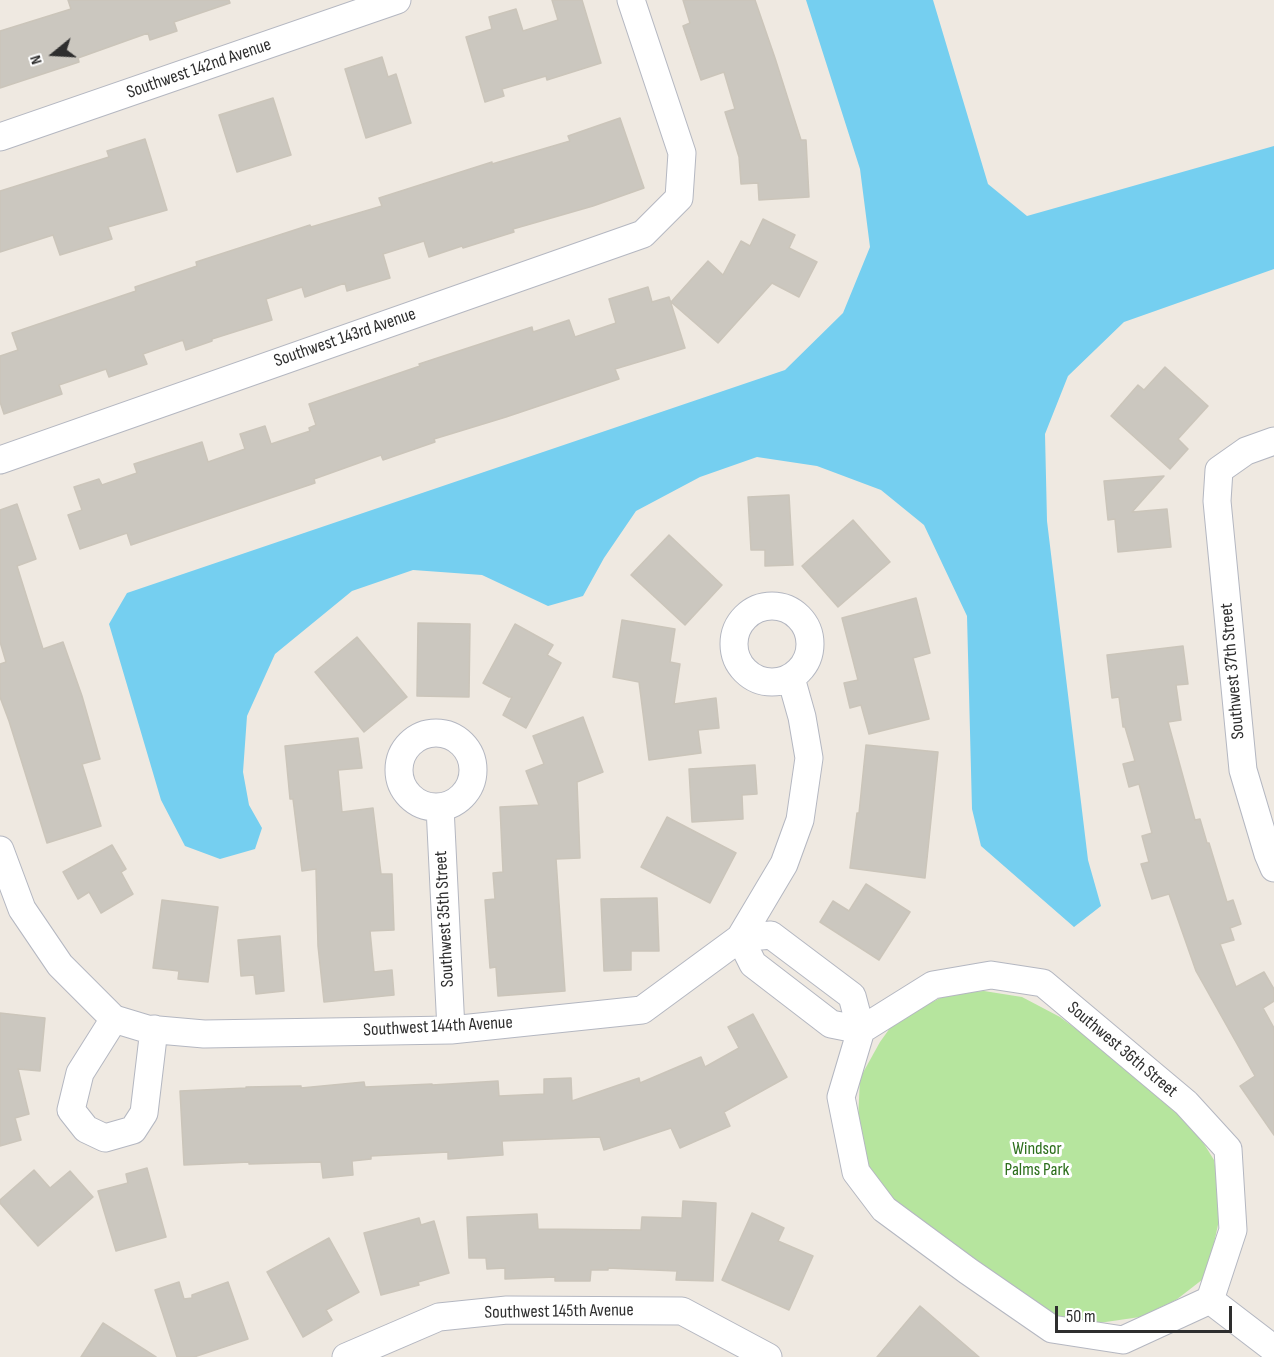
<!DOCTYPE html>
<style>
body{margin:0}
#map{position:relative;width:1274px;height:1357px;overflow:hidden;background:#efe9e1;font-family:"Sofia Sans Condensed",sans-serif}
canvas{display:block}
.north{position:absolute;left:24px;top:24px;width:60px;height:60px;-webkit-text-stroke:4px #fff;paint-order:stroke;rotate:252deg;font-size:16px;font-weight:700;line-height:24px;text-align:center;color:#2e2e2e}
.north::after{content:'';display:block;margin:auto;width:21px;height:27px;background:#2e2e2e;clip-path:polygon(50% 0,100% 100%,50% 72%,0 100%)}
.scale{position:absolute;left:1055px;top:1306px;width:177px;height:27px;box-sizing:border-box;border:3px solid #2e2e2e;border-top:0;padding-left:8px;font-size:18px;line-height:21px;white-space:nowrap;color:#2e2e2e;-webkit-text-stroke:4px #fff;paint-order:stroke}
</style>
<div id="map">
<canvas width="1274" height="1357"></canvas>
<div class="north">N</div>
<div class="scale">50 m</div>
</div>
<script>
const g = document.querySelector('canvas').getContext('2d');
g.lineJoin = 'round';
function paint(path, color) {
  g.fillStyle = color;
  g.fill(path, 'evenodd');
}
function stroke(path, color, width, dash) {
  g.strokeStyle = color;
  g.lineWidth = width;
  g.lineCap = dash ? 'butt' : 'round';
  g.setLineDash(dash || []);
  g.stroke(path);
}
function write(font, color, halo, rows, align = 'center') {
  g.font = font + ' "Sofia Sans Condensed",sans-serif';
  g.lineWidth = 6;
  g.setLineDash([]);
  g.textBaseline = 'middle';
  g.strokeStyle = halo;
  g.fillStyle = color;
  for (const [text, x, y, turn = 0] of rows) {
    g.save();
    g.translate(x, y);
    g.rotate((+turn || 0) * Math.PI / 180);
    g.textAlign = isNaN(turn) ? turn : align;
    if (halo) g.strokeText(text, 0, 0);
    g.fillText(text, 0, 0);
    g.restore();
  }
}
paint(new Path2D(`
 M984,991L1022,997L1060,1017L1127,1067L1196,1131L1214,1160L1222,1206L1207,1276L1176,1300L1140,1317L1078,1326L1038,1311L928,1232L878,1184L857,1141L860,1078L880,1042L895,1021L950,993Z`), '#b6e59e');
paint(new Path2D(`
 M806,0H933L988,184L1027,216L1274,146V269L1124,322L1068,376L1045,434L1047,521L1088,860L1101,906L1074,927L981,846L972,809L967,616L924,525L881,490L817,466L757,457L700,477L636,511L604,558L583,596L548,606L482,575L413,570L352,591L275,654L247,716L243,772L249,805L262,828L255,849L220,859L185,846L161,800L109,624L127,593L785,370L843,313L870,247L860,169Z`), '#75cff0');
const building = new Path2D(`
 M68,0H229L230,3L174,22L177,31L150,40L148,33L78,58L79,62L0,88V31L71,9Z
 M552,0H582L601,63L547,80L546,76L502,89L504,96L485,102L466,37L492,29L489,17L516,9L523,31L558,20Z
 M683,0H755L775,58L801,140H806L809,197L759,200L758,183L741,184L739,157L725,112L735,109L724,72L701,80L683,26L690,23Z
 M382,57L388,77L396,74L411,123L366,138L345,69Z
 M273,98L291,155L237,172L219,115Z
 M620,118L644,188L593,206L513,229L514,232L463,248L462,246L429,257L424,241L383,254L390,278L347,291L345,283L305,297L302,287L266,299L272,320L212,339V341L186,350L183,340L143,354L147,364L109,377L106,369L59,385L62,394L4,414L0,402V356L18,350L12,333L136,291L135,287L197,266L196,262L310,225L311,227L382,206L379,198L492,162V164L570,141L568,136Z
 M145,139L167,210L108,227L112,239L60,255L53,235L0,252V191L109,157L107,151Z
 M763,219L795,235L789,248L817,262L799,297L772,283L718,343L671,302L708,261L723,275L741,241L750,246Z
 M648,287L652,302L669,297L685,348L615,369L619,379L506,417L434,439L435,442L383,460L381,455L314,479L315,483L131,545L127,533L80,549L68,515L82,510L74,487L99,479L102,485L137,473L134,464L202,442L208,462L245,449L240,434L265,426L271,444L310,431L309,428L316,425L309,404L420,366L419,364L532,327L533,332L569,320L575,337L616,323L609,299Z
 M1165,367L1208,406L1178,439L1188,449L1170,469L1111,416L1138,385L1144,390Z
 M1164,476L1132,512L1167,509L1171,547L1118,552L1115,519L1108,520L1104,481Z
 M789,495L793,565L765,566V550H751L748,497Z
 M17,504L36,559L17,566L43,649L63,642L82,696L100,759L82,764L101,826L47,843L9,721L0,697V664L6,662L0,642V510Z
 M853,520L890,562L838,607L802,566Z
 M669,535L722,585L685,625L631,575Z
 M916,598L930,653L913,658L929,719L869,734L861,705L850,708L844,683L858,680L842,618Z
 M622,620L675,629L670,662L680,664L674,704L716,698L719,728L698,730L701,753L649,760L639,682L613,677Z
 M418,623L470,624L469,697L417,696Z
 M515,624L553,645L547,655L561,663L526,728L503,715L512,697H509L483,683Z
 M357,637L407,697L364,732L315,672Z
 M1183,646L1188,684L1176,685L1181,720L1168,722L1195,820L1200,819L1207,843H1209L1227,902L1233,900L1241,924L1230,928L1234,940L1220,944L1236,987L1264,972L1274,989V1001L1263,1008L1274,1028V1135L1240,1086L1255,1076L1196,971L1169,894L1152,899L1141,864L1149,862L1142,836L1152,833L1139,784L1129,787L1123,764L1135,761L1125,727H1123L1119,697L1112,698L1107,655Z
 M583,717L603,772L577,782L580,858L556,859L565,991L498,996L496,967L490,968L485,900L495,899L493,873L503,872L500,807L539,805L526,771L544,764L533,736Z
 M358,738L362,768L338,770L342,812L373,808L381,874H392L394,930L370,931L374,972L392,970L394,995L324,1002L318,946L316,869L302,871L293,799H290L285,746Z
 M866,745L938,752L925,878L850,868L857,813H859Z
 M755,765L757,794L742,795L743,819L692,822L689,769Z
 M667,817L736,853L710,903L641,867Z
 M112,845L126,869L121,872L133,894L101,913L89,892L78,899L63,872Z
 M866,884L910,912L879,960L820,922L833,901L849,911Z
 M657,898L659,951H631V970L604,971L601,899Z
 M162,900L218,907L208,982L178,979L179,971L153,968Z
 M280,936L284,991L256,994L254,975L241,976L238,940Z
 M0,1013L45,1018L40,1071L18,1069L29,1114L15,1118L21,1140L0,1146Z
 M753,1014L787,1077L724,1112L730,1126L680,1148L671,1128L604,1150L600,1137L502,1141L503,1155L448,1159V1152L371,1156V1159L352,1161L353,1175L323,1178L321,1162L249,1164V1162L184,1165L180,1091L246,1088V1087L301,1086V1088L364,1082L365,1087L432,1084V1085L498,1081L499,1096L544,1094V1079L571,1078L572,1101L639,1078L640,1083L701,1057L705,1067L739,1048L728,1027Z
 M147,1168L166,1237L116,1251L98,1191L128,1183L126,1174Z
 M34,1170L50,1188L70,1171L93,1197L38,1246L0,1203V1200Z
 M683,1201L716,1203L713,1281L676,1280L677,1271L608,1268V1270H591L590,1281H555V1277L505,1279V1268L487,1269L486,1258H469L467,1217L537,1214L538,1229L641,1230L642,1217L682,1218Z
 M752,1213L784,1228L778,1241L813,1256L789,1310L722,1280Z
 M419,1218L421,1225L434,1221L449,1273L418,1282L419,1285L381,1295L364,1233Z
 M329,1238L359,1292L326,1310L332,1320L303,1337L267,1272Z
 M179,1282L184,1299L192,1298V1295L228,1282L248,1339L194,1357H177L155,1290Z
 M920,1306L979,1357H877Z
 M103,1323L156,1357H81Z`);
paint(building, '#cbc7bf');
stroke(building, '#cbc5ba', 1.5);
const minor = new Path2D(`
 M0,137L397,0
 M1274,441L1246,451L1219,470L1217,501L1243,770L1268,854L1274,868
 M0,460L643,234L679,198L682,153L631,0
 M734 644a38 38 0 1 1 76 0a38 38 0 1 1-76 0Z
 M399 770a37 37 0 1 1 74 0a37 37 0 1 1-74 0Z
 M440,807L451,1030
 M0,850L22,909L60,965L114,1019L147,1029L204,1034L451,1030L642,1010L740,938L784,864L800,820L809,758L802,717L791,678
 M771,935L852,996L861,1030L831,1024L753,964L740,938Z
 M991,975L1043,983L1186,1103L1228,1149L1233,1230L1210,1300L1123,1340L1052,1329L968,1271L884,1209L856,1172L841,1097L861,1030L933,985Z
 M114,1019L80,1073L71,1110L86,1129L105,1138L133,1130L144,1113L154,1029
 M1210,1300L1274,1349
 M346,1357L439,1317L507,1310L682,1311L768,1357`);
stroke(minor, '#b4b7c1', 29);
stroke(minor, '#fff', 27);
write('18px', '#2e2e2e', '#fff', [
 ["Southwest 142nd Avenue",199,69,-19],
 ["Southwest 143rd Avenue",345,338,-19],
 ["Southwest 37th Street",1233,671,-95],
 ["Southwest 35th Street",445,919,-93],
 ["Southwest 144th Avenue",438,1027,-3],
 ["Southwest 36th Street",1122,1050,40],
 ["Southwest 145th Avenue",559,1312,-1]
]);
write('18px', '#2c6e1b', '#fff', [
 ["Windsor",1037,1149],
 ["Palms Park",1037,1170]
]);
</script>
